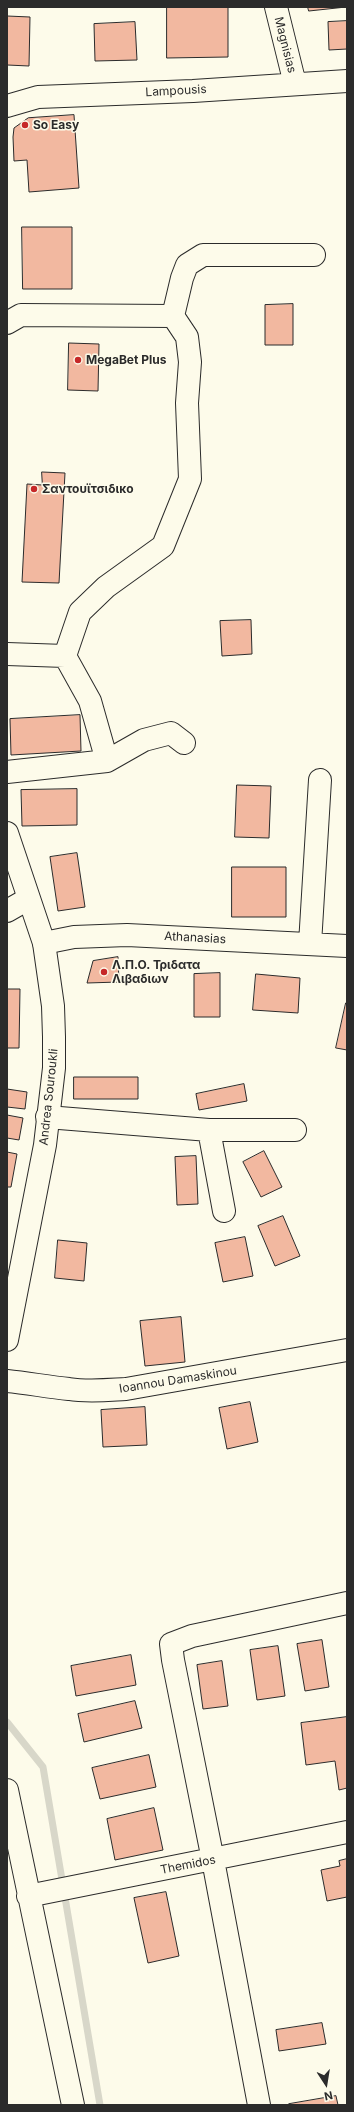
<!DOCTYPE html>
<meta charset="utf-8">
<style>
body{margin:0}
#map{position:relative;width:354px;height:2112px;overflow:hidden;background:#fdfbea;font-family:Inter,sans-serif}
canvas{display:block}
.frame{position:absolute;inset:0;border:8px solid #2b2b2b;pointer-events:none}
.north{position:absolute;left:306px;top:2064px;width:40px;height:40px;-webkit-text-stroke:3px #fdfbea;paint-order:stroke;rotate:168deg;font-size:11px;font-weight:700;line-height:16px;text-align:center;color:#2b2b2b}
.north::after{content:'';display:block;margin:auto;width:14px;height:18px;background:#2b2b2b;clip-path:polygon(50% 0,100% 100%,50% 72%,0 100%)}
</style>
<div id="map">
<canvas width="354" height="2112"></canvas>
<div class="frame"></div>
<div class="north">N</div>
</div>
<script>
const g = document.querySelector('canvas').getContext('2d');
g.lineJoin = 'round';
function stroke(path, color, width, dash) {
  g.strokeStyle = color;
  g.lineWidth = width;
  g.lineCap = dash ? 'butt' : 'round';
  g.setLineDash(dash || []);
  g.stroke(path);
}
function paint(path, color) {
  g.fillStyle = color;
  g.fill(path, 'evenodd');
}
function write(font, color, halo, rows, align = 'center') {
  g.font = font + ' Inter,sans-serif';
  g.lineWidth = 3;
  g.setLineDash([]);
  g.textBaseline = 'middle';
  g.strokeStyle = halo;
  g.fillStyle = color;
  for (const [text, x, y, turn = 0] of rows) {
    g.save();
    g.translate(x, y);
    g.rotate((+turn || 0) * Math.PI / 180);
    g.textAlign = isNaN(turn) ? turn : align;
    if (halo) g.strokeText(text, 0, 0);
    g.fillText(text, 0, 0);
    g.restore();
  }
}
stroke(new Path2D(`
 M7,1722L43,1767L100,2105`), '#d8d7c9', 7);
const building = new Path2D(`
 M167,7H228V57L167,58Z
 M308,7H346L309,11Z
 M7,16L30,17L29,66L7,65Z
 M347,21V49L329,50L328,22Z
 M135,22L137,60L95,61L94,24Z
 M74,115L79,188L29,192L27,160L14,161L13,137L14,128L28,118Z
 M22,227H72V289H23Z
 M293,304V345H265V305Z
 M69,343L99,344L98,391L68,390Z
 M42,472L65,473L59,583L22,582L27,484L42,485Z
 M251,620L252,654L222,656L220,621Z
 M80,715L81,751L11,755L10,719Z
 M237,785L271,786L269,838L235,837Z
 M77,789V825L22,826L21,790Z
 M77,853L85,907L58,911L50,857Z
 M232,867H286V917H232Z
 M118,957L119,982L87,983L93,961Z
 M220,973V1017H194V974Z
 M256,974L300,978L298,1013L253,1010Z
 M7,989H20L19,1048H7Z
 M346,1003H347V1050L336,1048Z
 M74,1077H138V1099H74Z
 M244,1084L247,1101L199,1110L196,1094Z
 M7,1089L27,1092L25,1109L7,1107Z
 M7,1115L23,1118L19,1140L7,1138Z
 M264,1151L282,1187L261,1197L243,1162Z
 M7,1152L17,1154L11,1187H7Z
 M196,1156L198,1204L177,1205L175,1157Z
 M283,1216L300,1256L275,1266L258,1226Z
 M245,1237L253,1276L223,1282L215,1243Z
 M58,1240L87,1243L84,1281L55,1278Z
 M181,1317L185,1362L145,1366L140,1321Z
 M250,1402L258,1442L227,1449L219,1408Z
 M145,1407L147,1445L103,1447L101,1410Z
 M322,1640L329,1687L305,1691L297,1644Z
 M278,1646L285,1696L257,1700L250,1650Z
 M131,1655L136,1685L76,1696L71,1666Z
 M222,1661L228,1706L203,1709L197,1665Z
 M135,1701L142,1728L84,1742L78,1714Z
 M347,1717V1788L339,1790L335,1761L306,1765L301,1723Z
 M149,1755L156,1787L100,1799L92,1768Z
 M154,1808L163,1850L115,1860L107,1819Z
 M347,1859V1897L327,1901L321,1870L340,1866L339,1861Z
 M166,1892L179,1956L148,1963L134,1898Z
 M322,2023L326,2044L279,2051L276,2030Z
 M336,2096L338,2105H290L289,2104Z`);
paint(building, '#f2b8a0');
stroke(building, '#2b2b2b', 1);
const minor = new Path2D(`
 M276,7L295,84
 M7,106L38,97L193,91L347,81
 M173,316L182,278L187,265L203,255H314
 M7,323L21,315L173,316L187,337L190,362L187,403L190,479L163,546L106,587L80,612L65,656L90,701L107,761
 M7,654L65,656
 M7,772L107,761L144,740L171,733L184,743
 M7,911L28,899
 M44,943L74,937L127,935L347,946
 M310,944L320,780
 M47,1117L209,1130H295
 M209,1130L224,1211
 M7,1381C28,1383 48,1387 69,1389C88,1392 107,1390 126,1389L347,1350
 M7,1790L73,2105
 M28,1896L347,1832
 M259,2105L213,1860L173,1660L171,1644L192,1636L347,1603`);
const major = new Path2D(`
 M7,833L44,943L53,1006L54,1037V1068L45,1145L7,1340`);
stroke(minor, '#2b2b2b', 24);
stroke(major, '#2b2b2b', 24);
stroke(minor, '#fdfbea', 22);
stroke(major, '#fdfbea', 22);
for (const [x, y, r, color] of [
 [25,125,4,"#c62828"],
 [78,360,4,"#c62828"],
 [34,489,4,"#c62828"],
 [104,972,4,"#c62828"]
]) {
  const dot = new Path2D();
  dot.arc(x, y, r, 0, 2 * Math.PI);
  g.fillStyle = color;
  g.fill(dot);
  stroke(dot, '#fdfbea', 1.5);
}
write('12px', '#2b2b2b', '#fdfbea', [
 ["Magnisias",285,45,76],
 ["Lampousis",176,91,-3],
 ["Athanasias",195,938,3],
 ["Andrea Souroukli",49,1097,-84],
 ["Ioannou Damaskinou",178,1380,-9],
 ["Themidos",188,1865,-11]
]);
write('bold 12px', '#2b2b2b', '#fdfbea', [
 ["So Easy",33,125],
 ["MegaBet Plus",86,360],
 ["Σαντουϊτσιδικο",42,489],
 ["Λ.Π.Ο. Τριδατα",112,965],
 ["Λιβαδιων",112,979]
], 'left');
</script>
